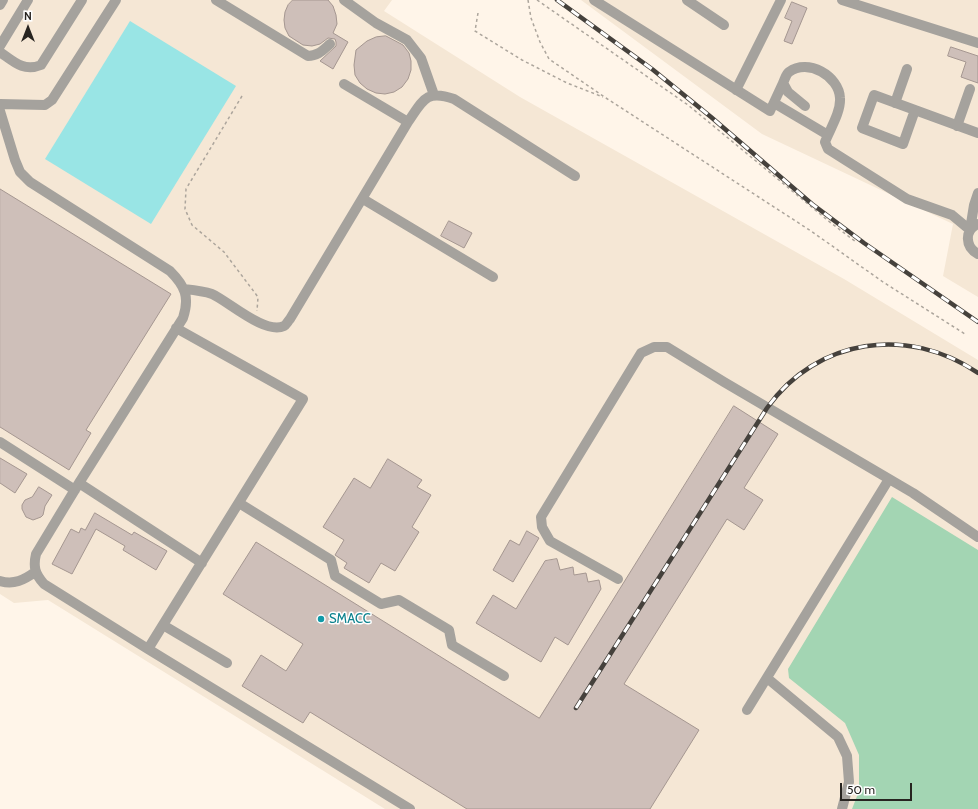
<!DOCTYPE html>
<style>
body{margin:0}
#map{position:relative;width:978px;height:809px;overflow:hidden;background:#fff5e9;font-family:Cabin,sans-serif}
canvas{display:block}
.north{position:absolute;left:8px;top:8px;width:40px;height:40px;-webkit-text-stroke:3px #fff;paint-order:stroke;rotate:0deg;font-size:11px;font-weight:700;line-height:16px;text-align:center;color:#272420}
.north::after{content:'';display:block;margin:auto;width:14px;height:18px;background:#272420;clip-path:polygon(50% 0,100% 100%,50% 72%,0 100%)}
.scale{position:absolute;left:840px;top:783px;width:72px;height:18px;box-sizing:border-box;border:2px solid #272420;border-top:0;padding-left:5px;font-size:12px;line-height:14px;white-space:nowrap;color:#272420;-webkit-text-stroke:3px #fff;paint-order:stroke}
</style>
<div id="map">
<canvas width="978" height="809"></canvas>
<div class="north">N</div>
<div class="scale">50 m</div>
</div>
<script>
const g = document.querySelector('canvas').getContext('2d');
g.lineJoin = 'round';
function paint(path, color) {
  g.fillStyle = color;
  g.fill(path, 'evenodd');
}
function stroke(path, color, width, dash) {
  g.strokeStyle = color;
  g.lineWidth = width;
  g.lineCap = dash ? 'butt' : 'round';
  g.setLineDash(dash || []);
  g.stroke(path);
}
function write(font, color, halo, rows, align = 'center') {
  g.font = font + ' Cabin,sans-serif';
  g.lineWidth = 3;
  g.setLineDash([]);
  g.textBaseline = 'middle';
  g.strokeStyle = halo;
  g.fillStyle = color;
  for (const [text, x, y, turn = 0] of rows) {
    g.save();
    g.translate(x, y);
    g.rotate((+turn || 0) * Math.PI / 180);
    g.textAlign = isNaN(turn) ? turn : align;
    if (halo) g.strokeText(text, 0, 0);
    g.fillText(text, 0, 0);
    g.restore();
  }
}
paint(new Path2D(`
 M0,0H392L384,11L520,97L844,279L978,360V809H385L48,600L14,603L0,594Z
 M581,0H978V297L943,276L953,224L762,134Z`), '#f5e7d5');
paint(new Path2D(`
 M892,497L978,550V809H852L859,791V755L845,723L789,678L788,669Z`), '#a3d5b3');
paint(new Path2D(`
 M130,21L236,86L151,224L45,159Z`), '#99e5e5');
const building = new Path2D(`
 M293,0H328L333,6L336,15L337,24L333,33L348,42L333,69L320,61L336,46V42L335,39L328,38L320,44L312,46L303,45L289,36L285,28L284,20L285,12L288,5Z
 M792,2L807,8L792,44L784,41L792,21L785,18Z
 M386,36L403,45L409,53L411,61V70L408,79L402,87L394,92L385,94L376,93L367,89L360,83L355,75L354,65L356,50L367,41L376,37Z
 M951,47L978,56V83L961,77L966,62L948,56Z
 M0,189L171,294L86,430L91,433L69,470L0,427Z
 M449,221L472,233L464,248L441,236Z
 M734,406L778,434L744,488L763,500L744,530L727,519L624,684L699,730L650,809H467L310,712L303,723L242,686L261,655L286,671L303,644L223,594L256,542L539,718Z
 M0,458L27,474L15,493L0,483Z
 M388,459L422,480L417,487L431,495L412,527L419,532L395,571L381,563L369,583L344,568L347,563L335,555L344,540L323,527L354,478L370,488Z
 M39,487L52,495L45,506L43,515L41,517L33,520L26,517L22,509V505L25,500L32,497Z
 M95,513L132,535L134,532L167,551L156,570L123,550L125,546L96,529L72,574L52,564L71,529L79,533L81,528L85,530Z
 M527,531L539,538L513,582L493,570L510,540L519,545Z
 M557,559L560,570L573,567L574,575L586,573L588,582L599,580L601,589L568,645L555,637L541,662L476,623L493,595L516,609L545,561Z`);
paint(building, '#cebfb9');
stroke(building, '#a59791', 1);
stroke(new Path2D(`
 M528,0L531,18L540,42L549,59L606,98L811,231L883,282L965,334
 M537,0L688,105L831,223L856,242
 M478,13L475,31L522,60L567,83L603,97
 M242,96L186,189L185,209L192,225L224,252L258,297L257,311`), '#aca59c', 1.5, [3, 3]);
stroke(new Path2D(`
 M216,0L308,56C318,56 323,50 330,44
 M344,0L376,23L407,40L421,58L434,95
 M594,0L770,111L783,83
 M687,0L724,25
 M842,0L978,43
 M0,5L3,0
 M0,46L28,0
 M0,52C14,62 24,72 41,65L82,0
 M344,84L408,122
 M736,90L781,0
 M774,103L828,135
 M895,103L907,69
 M0,104L45,105L52,100L116,0
 M805,106L788,92L783,83C785,79 786,74 789,72C808,58 839,76 840,98C841,112 830,129 825,142L828,149L907,199L952,215L970,230
 M915,110L903,144L862,128L874,95L978,133
 M0,111L15,160L20,172L30,182L170,271C185,286 190,297 183,318L79,483L36,554C33,567 35,574 44,584L148,649L410,809
 M957,126L970,89
 M363,199L493,277
 M978,224C964,230 965,247 978,254
 M970,230L974,205L978,193
 M184,289C193,290 203,291 212,294C228,301 265,335 284,326C286,325 288,321 290,319L408,122C423,100 426,89 454,99L575,176
 M0,442L75,490
 M79,483L202,563
 M239,503L331,560L335,576L381,604L399,600L449,630L452,645L504,676
 M618,579L550,541L542,527L541,517L641,353L654,347H667L724,382L913,493L978,537
 M0,581C14,585 24,580 35,572
 M163,625L227,663
 M148,649L303,399L176,328
 M767,678L838,737L847,756L849,782L842,809
 M747,710L889,479`), '#a5a29d', 10);
const rail = new Path2D(`
 M557,0L652,69L711,117L812,204L864,243L978,322
 M576,708L767,408C817,338 908,325 978,373`);
stroke(rail, '#45413c', 4.5);
stroke(rail, '#fff', 3, [9]);
for (const [x, y, r, color] of [
 [321,619,4,"#0f9aa8"]
]) {
  const dot = new Path2D();
  dot.arc(x, y, r, 0, 2 * Math.PI);
  g.fillStyle = color;
  g.fill(dot);
  stroke(dot, '#fff', 1.5);
}
write('13px', '#0d838f', '#fff', [
 ["SMACC",329,619]
], 'left');
</script>
